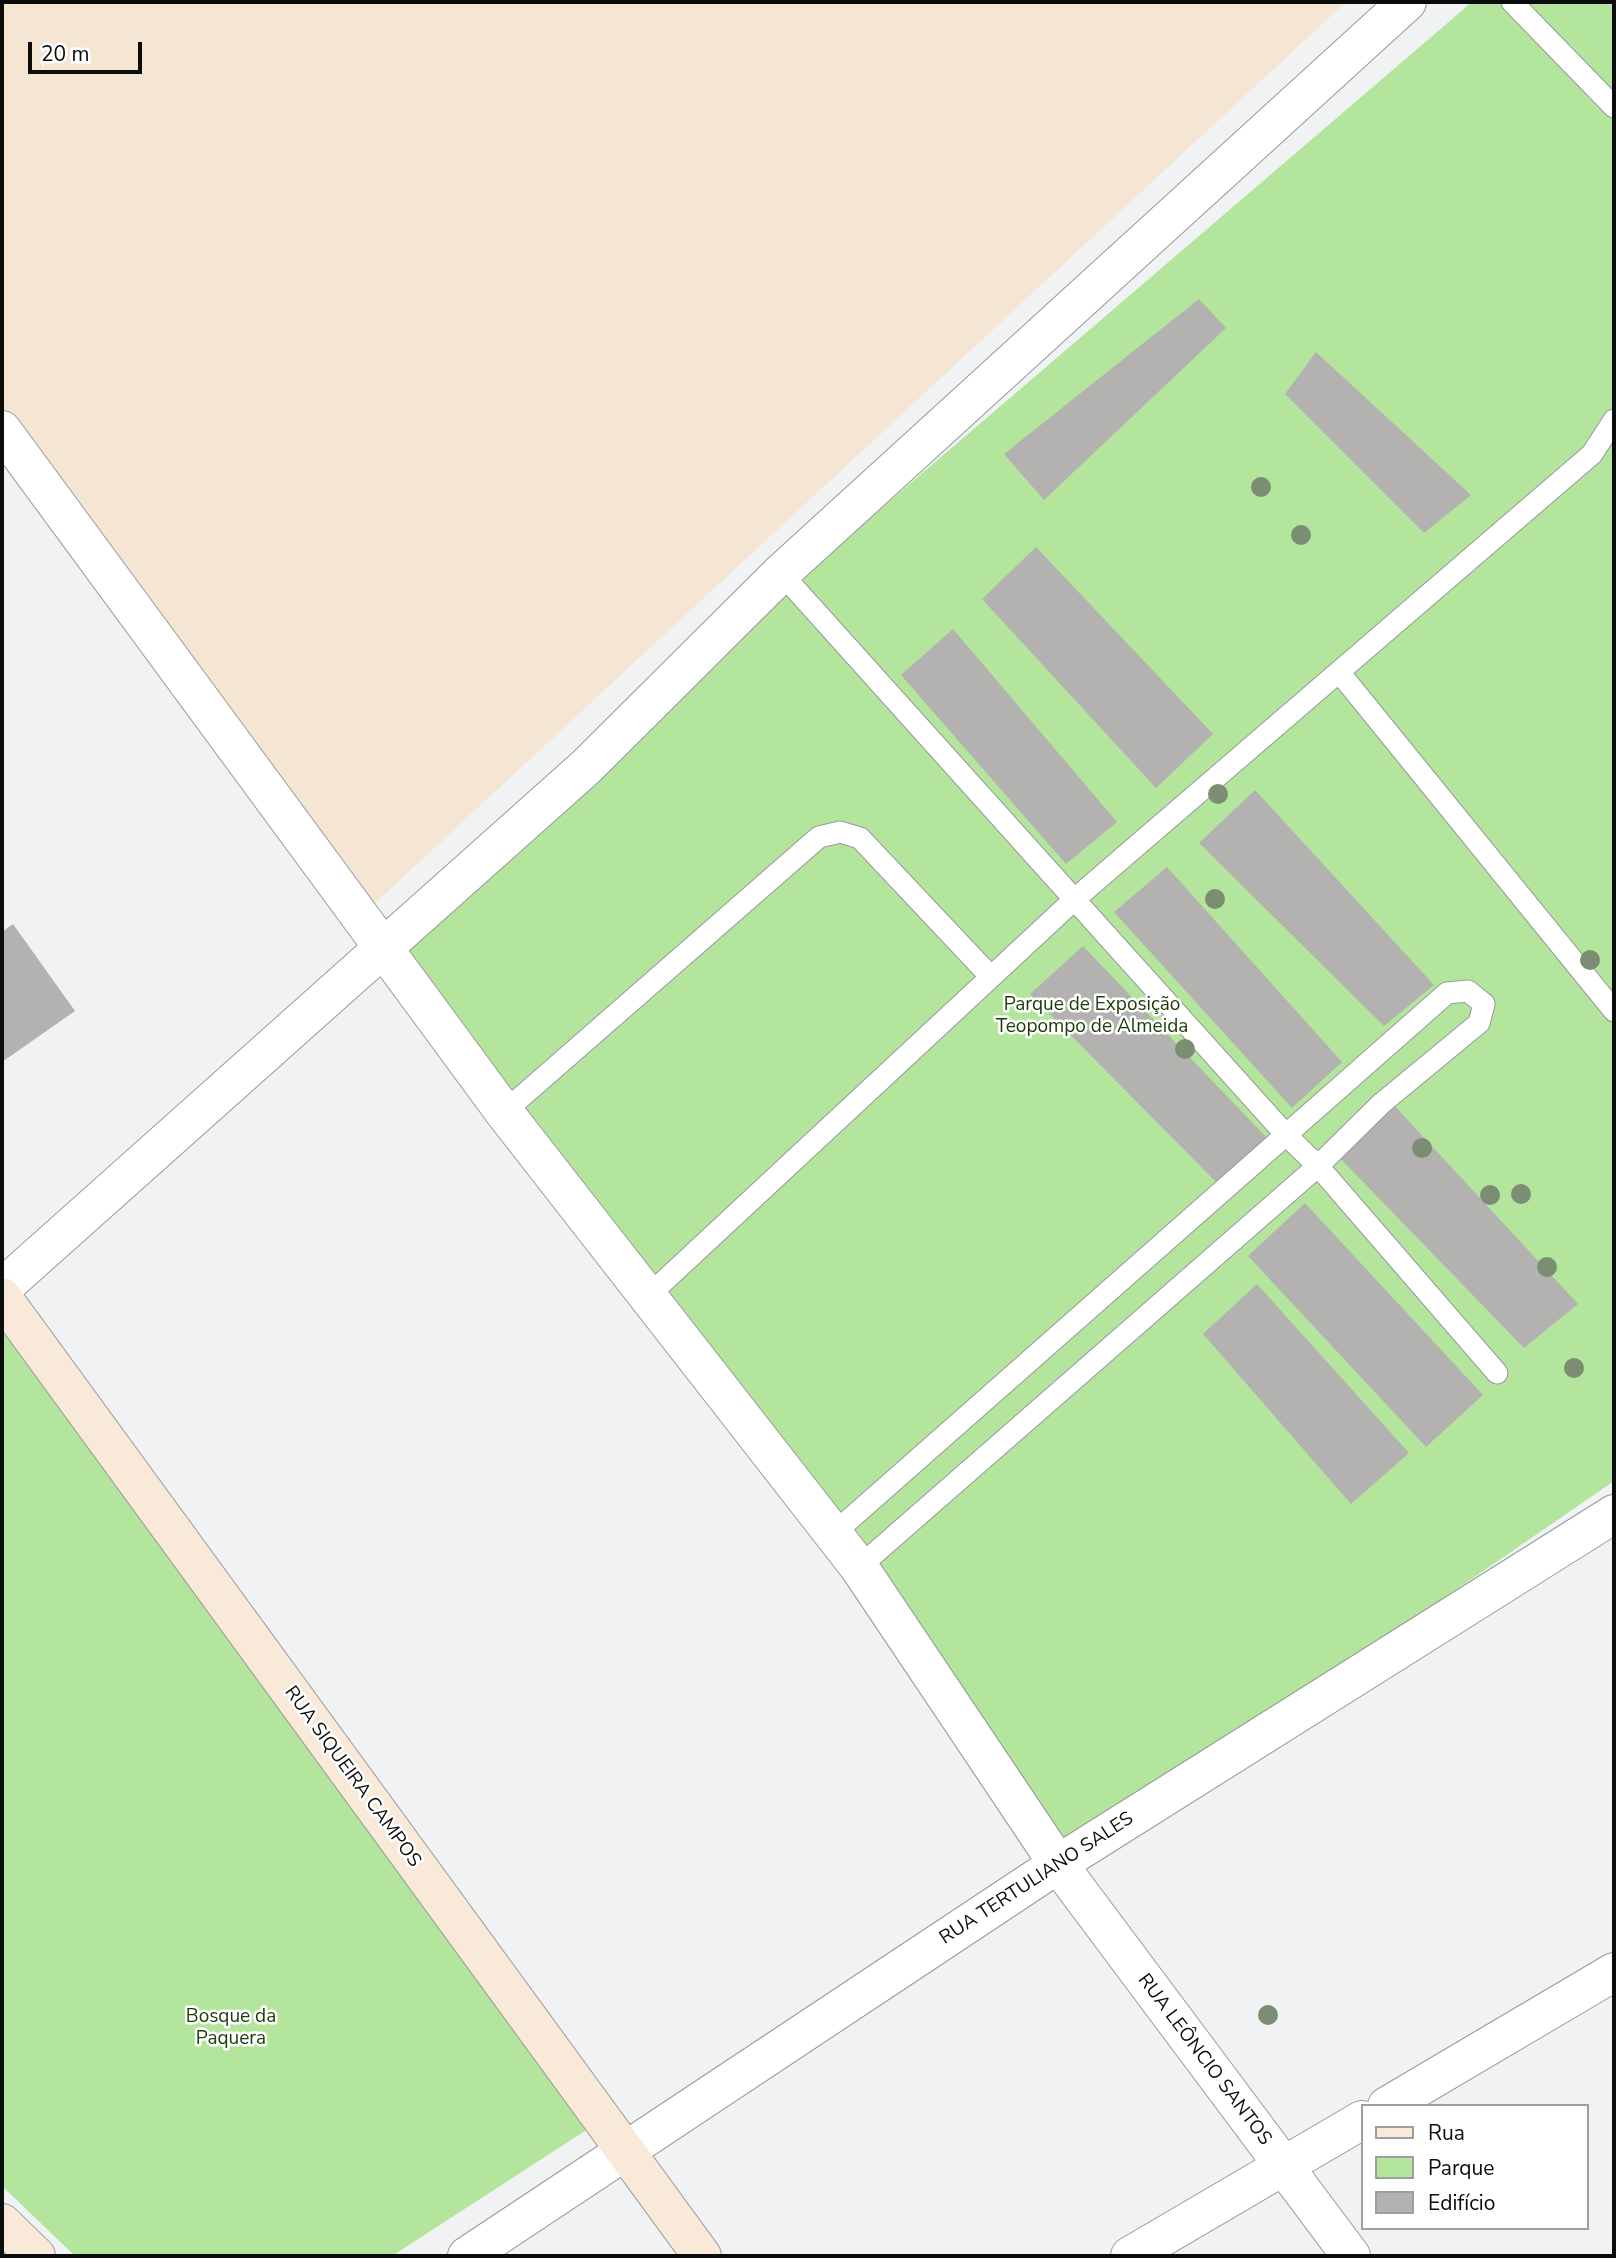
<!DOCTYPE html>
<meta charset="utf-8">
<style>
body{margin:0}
#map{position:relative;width:1616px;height:2258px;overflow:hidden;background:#f0f2f4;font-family:"Nunito Sans",sans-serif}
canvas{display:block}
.frame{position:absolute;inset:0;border:4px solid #0b0c0c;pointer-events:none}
.legend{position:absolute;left:1361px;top:2104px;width:228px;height:126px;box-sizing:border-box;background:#fff;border:2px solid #9d9e9e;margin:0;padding:9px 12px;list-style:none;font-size:21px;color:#0b0c0c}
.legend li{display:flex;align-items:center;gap:14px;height:35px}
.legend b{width:35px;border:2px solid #9d9e9e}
.scale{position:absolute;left:28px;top:42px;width:114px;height:32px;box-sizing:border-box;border:4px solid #0b0c0c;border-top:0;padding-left:9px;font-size:21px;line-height:24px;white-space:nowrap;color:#0b0c0c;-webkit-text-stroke:5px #fff;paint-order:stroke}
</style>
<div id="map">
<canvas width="1616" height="2258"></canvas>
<div class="frame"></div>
<ul class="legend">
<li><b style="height:9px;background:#f8e9d9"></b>Rua</li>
<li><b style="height:19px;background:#b4e59d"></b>Parque</li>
<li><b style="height:19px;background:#b4b2b1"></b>Edifício</li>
</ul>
<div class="scale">20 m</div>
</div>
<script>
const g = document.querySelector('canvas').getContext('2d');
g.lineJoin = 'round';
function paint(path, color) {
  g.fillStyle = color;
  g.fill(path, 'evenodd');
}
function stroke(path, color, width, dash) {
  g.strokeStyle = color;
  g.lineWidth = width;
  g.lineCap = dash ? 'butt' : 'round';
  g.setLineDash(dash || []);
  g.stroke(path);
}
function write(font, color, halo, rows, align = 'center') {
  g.font = font + ' "Nunito Sans",sans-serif';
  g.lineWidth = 5;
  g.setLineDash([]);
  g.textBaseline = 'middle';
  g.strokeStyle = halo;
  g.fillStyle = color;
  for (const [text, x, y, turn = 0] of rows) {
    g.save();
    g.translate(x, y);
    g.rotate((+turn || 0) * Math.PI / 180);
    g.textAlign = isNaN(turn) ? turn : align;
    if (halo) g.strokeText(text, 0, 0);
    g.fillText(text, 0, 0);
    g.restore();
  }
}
paint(new Path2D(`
 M2,2H1346L359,918L2,430Z`), '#f4e6d3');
paint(new Path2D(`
 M1472,2H1614V1481L1058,1864L375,942Z
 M2,1331L588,2129L392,2256H75L2,2186Z`), '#b4e59d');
paint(new Path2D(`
 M1199,299L1226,328L1044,500L1004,454Z
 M1316,352L1471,495L1424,533L1285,394Z
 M1036,547L1213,734L1156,788L982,599Z
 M953,629L1117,822L1066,864L901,675Z
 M1255,790L1434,985L1384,1026L1199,843Z
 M1167,867L1342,1062L1292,1108L1114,912Z
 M13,924L75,1011L2,1062V932Z
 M1083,946L1267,1138L1217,1183L1030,994Z
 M1392,1103L1578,1304L1524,1348L1335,1153Z
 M1305,1203L1483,1395L1426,1447L1248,1256Z
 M1257,1284L1409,1453L1351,1504L1203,1334Z`), '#b4b2b1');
const lane = new Path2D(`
 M1512,2L1614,107
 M781,573L1287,1136L1318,1166L1497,1373
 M1339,672L1614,1011
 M504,1112L819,837L840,832L860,838L991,977
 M648,1296L1076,898L1592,454L1614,420
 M833,1534L1447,993L1468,991L1484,1004L1479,1023L1382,1103L1318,1166L859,1567`);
const street = new Path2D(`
 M2,430L504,1112L859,1567L1058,1864L1351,2256
 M2,1288L586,767L781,573L1407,2
 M1387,2106L1614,1972
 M467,2256L1058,1864L1614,1514
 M1130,2256L1362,2120`);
const secondary = new Path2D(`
 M2,1297L702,2256
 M2,2223L36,2256`);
stroke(lane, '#97999a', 23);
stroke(street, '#97999a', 40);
stroke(secondary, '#97999a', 40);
stroke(lane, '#fff', 21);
stroke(street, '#fff', 38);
stroke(secondary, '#f8e9d9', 38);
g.fillStyle = '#7b8d72';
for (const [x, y] of [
 [1261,487],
 [1301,535],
 [1218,794],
 [1215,899],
 [1590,960],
 [1185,1049],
 [1422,1148],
 [1521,1194],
 [1490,1195],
 [1547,1267],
 [1574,1368],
 [1268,2015]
]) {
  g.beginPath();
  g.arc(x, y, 10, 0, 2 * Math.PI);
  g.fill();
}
write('19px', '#1c3b07', '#fff', [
 ["Parque de Exposição",1092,1005],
 ["Teopompo de Almeida",1092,1027],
 ["Bosque da",231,2017],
 ["Paquera",231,2039]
]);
write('19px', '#0b0c0c', '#fff', [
 ["RUA SIQUEIRA CAMPOS",352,1777,54],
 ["RUA TERTULIANO SALES",1037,1879,-33],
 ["RUA LEÔNCIO SANTOS",1204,2060,53]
]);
</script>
